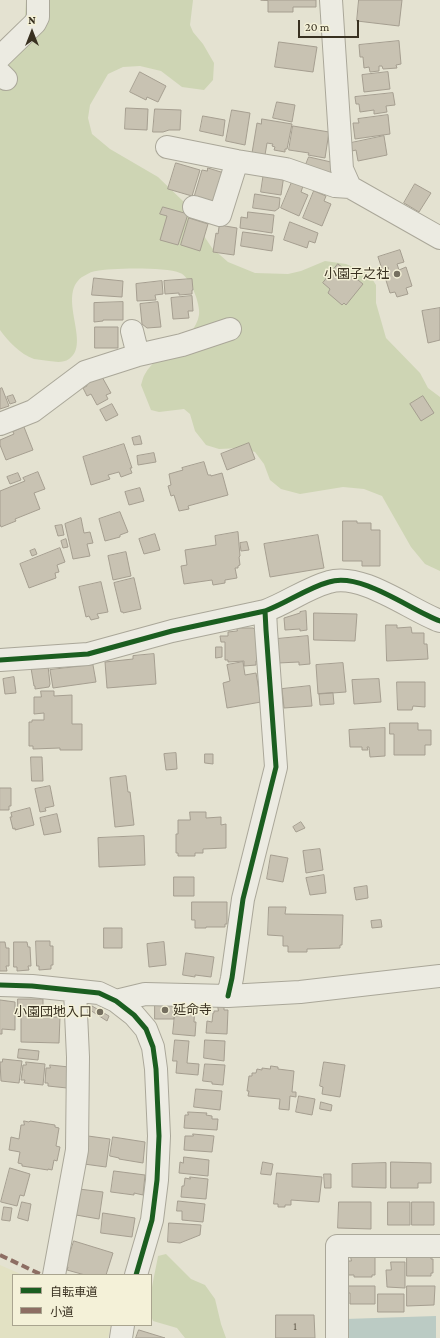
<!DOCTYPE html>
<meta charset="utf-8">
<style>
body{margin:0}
#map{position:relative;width:440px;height:1338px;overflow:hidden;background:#e4e2d1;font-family:"Crimson Pro","Noto Sans JP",serif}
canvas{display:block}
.legend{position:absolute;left:12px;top:1274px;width:140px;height:52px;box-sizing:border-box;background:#f4f1d8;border:1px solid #a9a48f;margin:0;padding:5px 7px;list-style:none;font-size:12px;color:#393121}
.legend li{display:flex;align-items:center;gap:8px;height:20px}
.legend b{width:20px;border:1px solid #a9a48f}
.north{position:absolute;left:12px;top:12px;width:40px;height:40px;-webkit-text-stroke:3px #f4f1d8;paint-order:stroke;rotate:0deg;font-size:11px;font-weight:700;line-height:16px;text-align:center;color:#393121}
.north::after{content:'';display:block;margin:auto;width:14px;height:18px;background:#393121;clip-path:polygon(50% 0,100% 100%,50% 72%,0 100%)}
.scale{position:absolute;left:298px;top:20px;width:61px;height:18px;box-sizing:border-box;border:2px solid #393121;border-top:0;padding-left:5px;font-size:12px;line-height:14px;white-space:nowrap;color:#393121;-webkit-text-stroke:3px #f4f1d8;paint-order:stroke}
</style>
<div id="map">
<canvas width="440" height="1338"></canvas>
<ul class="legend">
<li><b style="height:5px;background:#1b5e20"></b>自転車道</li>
<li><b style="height:5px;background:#8d6e63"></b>小道</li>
</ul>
<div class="north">N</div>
<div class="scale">20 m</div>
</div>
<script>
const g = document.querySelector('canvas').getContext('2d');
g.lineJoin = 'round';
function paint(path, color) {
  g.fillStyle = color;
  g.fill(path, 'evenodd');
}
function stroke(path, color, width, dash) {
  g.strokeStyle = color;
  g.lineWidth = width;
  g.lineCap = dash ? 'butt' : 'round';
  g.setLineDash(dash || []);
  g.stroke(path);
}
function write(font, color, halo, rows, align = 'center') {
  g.font = font + ' "Crimson Pro","Noto Sans JP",serif';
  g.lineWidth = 3;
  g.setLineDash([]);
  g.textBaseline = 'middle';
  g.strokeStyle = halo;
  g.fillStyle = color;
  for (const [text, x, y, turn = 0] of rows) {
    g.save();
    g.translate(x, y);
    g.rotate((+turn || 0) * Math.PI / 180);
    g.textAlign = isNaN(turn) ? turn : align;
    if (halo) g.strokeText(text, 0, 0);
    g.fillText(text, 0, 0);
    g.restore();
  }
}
paint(new Path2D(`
 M0,1265L23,1275H13V1325H111L108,1338H0Z`), '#e2e1c3');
paint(new Path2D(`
 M26,0H193L190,25L193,32L203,44L214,63L213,80L204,90L182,87L161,71L140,66L123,67L108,74L90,105L88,118L92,134L110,149L158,177L185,203L200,230L212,248L228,262L255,273L288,274L301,271L325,261L346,264L369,274L376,285V303L386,338L420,373L428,388L440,397V571L425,564L411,547L382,496L364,489L343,487L300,494L281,489L270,480L264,464L255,452L241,448L219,449L206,445L195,431L190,414L184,409L159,412L151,410L141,385C142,382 143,377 145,374C157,352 195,341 199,315C201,305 190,276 180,273C166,267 111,268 96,271C92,271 86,275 82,277C56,296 92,344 69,359C63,363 56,362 49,361C44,360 39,360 34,359C20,354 8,341 0,330V45L12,33L25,16Z
 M166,1254L191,1279L205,1285L215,1299L221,1324L226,1338H185L177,1328L153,1321C146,1304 155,1275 158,1256Z`), '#ced5b4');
paint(new Path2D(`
 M436,1316V1338H346L345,1319Z`), '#bbcbc4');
const building = new Path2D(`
 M261,0H316V7H293V12H268V1Z
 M359,0H402L399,26L357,21Z
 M399,41L401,64L396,65L397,68L383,69L382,66H379V71L370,72L369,67L364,68L363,57H360L359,45Z
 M279,42L317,47L313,72L275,67Z
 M140,72L166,86L158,102L147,97L146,100L130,92Z
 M388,72L390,89L364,92L362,75Z
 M393,93L395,105L386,106L387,112L374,114V110L360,112L359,104H356L355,97Z
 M277,102L295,105L292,122L273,118Z
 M126,108L148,109L147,130L125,129Z
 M155,109L181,110L180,130H169L163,132H153Z
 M232,110L250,113L245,145L226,141Z
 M388,115L390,134L355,139L353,123H359L358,119Z
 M203,116L225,120L223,136L200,131Z
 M262,119L292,124L287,149H285V152L274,150L275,147L272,146L273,144L267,143L265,155L252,153L257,123L261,124Z
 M293,126L329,132L325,158L308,155L309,153L289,150Z
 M384,136L387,155L358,161L356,150L352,151L351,143Z
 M309,157L331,162L333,179L305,167Z
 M176,163L200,170L192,196L168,189Z
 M208,168L224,173L215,202L194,197L202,170L207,171Z
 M264,172L284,175L281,195L261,192Z
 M292,182L303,186L301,192L308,195L299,216L281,208Z
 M415,184L431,193L419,212L404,203Z
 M314,191L326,196L324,201L331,204L322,226L303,218Z
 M255,194L280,198L279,208L275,211L253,208Z
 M163,207L188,214L178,245L160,240L167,216L160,214Z
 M248,212L274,215L272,233L240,228L241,217L247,218Z
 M189,218L208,224L200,251L181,245Z
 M290,222L318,233L315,243L309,241L307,248L284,240Z
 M225,226L237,228L234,255L213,252L216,233L218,234L219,227Z
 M243,232L274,236L272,251L241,246Z
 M400,250L404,262L397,264L399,270L406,267L412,286L406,288L408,294L397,297L395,292L390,293L384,274L389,273L388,267L382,269L378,257Z
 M338,264L363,284L346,305L344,303L342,305L328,293L330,289L323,283Z
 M94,278L123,281L122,297L92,295Z
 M192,279L193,290H192V294L179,295V293L165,294L164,281Z
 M162,281L163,294L155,295L156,300L137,301L136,284Z
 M192,296L193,311H188L189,318L173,319L171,298Z
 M123,302V320H103V321L94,322V303Z
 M158,302L161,327L147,328L142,324L140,304Z
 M440,308V340L428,343L422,311Z
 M95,327H118V348H95Z
 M101,375L111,393L106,395L108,399L97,405L91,394L87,396L83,388L87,386L86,383Z
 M2,388L9,406L0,409V389Z
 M13,395L16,402L10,404L7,397Z
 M423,396L434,413L421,421L410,404Z
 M112,404L118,415L106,421L100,410Z
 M24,427L33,450L6,460L0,445V440L14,434L13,432Z
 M140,436L142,444L134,445L132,438Z
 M249,443L255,459L227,470L221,454Z
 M124,444L132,468H130L132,473L121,477L119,472L108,475L110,479L91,485L83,457Z
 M154,453L156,462L138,465L137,456Z
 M204,462L208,475H211V476L222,473L228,495L188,506L189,509L179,511L174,495L171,496L168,486L171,485L169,474L183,470L182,468Z
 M38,472L45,489L34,493L40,509L15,519L16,521L1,527L0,524V491L25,481L23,478Z
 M18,473L21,480L10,484L7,477Z
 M140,488L144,501L129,505L125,492Z
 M120,512L128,532L120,535V537L105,541L99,519Z
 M81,518L84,533L90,532L93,543L87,544L90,556L73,559L65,524Z
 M343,521H357V523H371V530H380V566H362V561H343Z
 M62,525L64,535L58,536L55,526Z
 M238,532L240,556L239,557L240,565L238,566V568H235L237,578L225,580V583L213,585L212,580L184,584L181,566L187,565L185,550L216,545L215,536Z
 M155,534L160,550L144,554L139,539Z
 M318,535L324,568L270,577L264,544Z
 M66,539L68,547L63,548L61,541Z
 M247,542L249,550L241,551L240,543Z
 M60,548L65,562L57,565L59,572L55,573L56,578L29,588L20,564Z
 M35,549L37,554L32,556L30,551Z
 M126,552L131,576L113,580L108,556Z
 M134,578L141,609L123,613V612H121L114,583Z
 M101,582L108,612L97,614L99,618L91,620L89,616L86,617L79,587Z
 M306,611L307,630L300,631V629L285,630L284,618L300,613V612Z
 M314,613L357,614L355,641L314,640Z
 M386,625H397V628L411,627L412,633H424V644H427L428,659L387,661Z
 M237,628H253L256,630L257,661H256V665L244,666V661L228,662V660H225V642H221L220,636H228V632L237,631Z
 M308,636L310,664L299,665V662L278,663L277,639Z
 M216,647H222V657L216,658Z
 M154,654L156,684L107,688L105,662L133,659V656Z
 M243,662L245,675L256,673L261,702L227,708L223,683L230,681L227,665Z
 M343,663L346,692L318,694L316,665Z
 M93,665L96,682L53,688L50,670Z
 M48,666L50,684L49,687L35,689V686H34L31,668Z
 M14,677L16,693L5,694L3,679Z
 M379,679L381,702L354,704L352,680Z
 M397,682H425V707L413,706L412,710H398Z
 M310,686L312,706L284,708L282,689Z
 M41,691H54V696L72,695V724H82V750H60V748L33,749V746H29V722H32V720H44V713L34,714V697H41Z
 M333,693L334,704L320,705L319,694Z
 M390,723H418V730H431V745H425V755H394V734H390Z
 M385,728V756L370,757L369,747H367L368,750H362V747H350L349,730Z
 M176,753L177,769L166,770L164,754Z
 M205,754H213V764L205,763Z
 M31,757H42L43,781H32Z
 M126,776L128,792H130L134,825L115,827L110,778Z
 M50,786L54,806L45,808L46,811L40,812L35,789Z
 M0,788H11V806H9V810H0Z
 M30,808L34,825L15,830V828L13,829L10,817H12L11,813Z
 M190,812H206V818L221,817V825L226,824V848L203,849V853H195V856H178V853H176V834H178V820H190Z
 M57,814L61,832L44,835L40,818Z
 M301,822L305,828L296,832L293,827Z
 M144,836L145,865L99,867L98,838Z
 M320,849L323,870L306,873L303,851Z
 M271,855L288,858L283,882L267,879Z
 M324,875L326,893L310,895L306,878Z
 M174,877H194V896H174Z
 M367,886L368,898L356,900L354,888Z
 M192,902H227V924H225V927H206V928H195V920H192Z
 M269,907H286L285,914L343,915L342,945H340V948L307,949V952H288V946H283V936L268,935Z
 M381,920L382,927L372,928L371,921Z
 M104,928H122V948H104Z
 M36,941H50V946H53V965H51V969L39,970V966H37Z
 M0,942H5L6,948H9V966H6L7,971H0Z
 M14,942H27L28,947H30L31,966H28L29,970L17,971V967H14Z
 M164,942L166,965L149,967L147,944Z
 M186,953L214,957L211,977L195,975V977L183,975Z
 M18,999H43V1015H46V1017H60L59,1043L21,1042V1016H18Z
 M0,1000L15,1002V1030L2,1029V1034H0Z
 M155,1001H174V1019H155Z
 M176,1004L195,1005L194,1022H196L195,1036L173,1034Z
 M92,1006L109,1016L107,1021L90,1010Z
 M218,1006L224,1007V1010H228L227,1034L206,1033L207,1021L212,1022L213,1013H214V1011H218Z
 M175,1040L189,1041L187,1063L199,1064L198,1075L176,1073L177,1061H173Z
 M205,1040L225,1041L224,1061L204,1058Z
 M19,1049L39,1051L38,1060L18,1058Z
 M3,1059L22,1061L19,1083L1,1081L0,1062H2Z
 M26,1062L45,1064L43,1085L24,1083L25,1080H21L23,1065H26Z
 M324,1062L345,1065L340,1097L322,1094L323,1087L320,1086Z
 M205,1064L225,1065L223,1085L212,1084V1082L203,1081Z
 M50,1065L69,1067L67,1088L48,1086V1083H45L46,1068H50Z
 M271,1066L278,1067V1069L294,1071L292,1092H296V1097L290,1096L289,1110L279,1109L280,1099L248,1096L249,1091H247L249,1076H252V1073H256L257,1069L262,1070V1068L270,1069Z
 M196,1089L222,1091L220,1110L194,1107Z
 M299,1096L315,1099L312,1115L296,1112Z
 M321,1102L332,1105L331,1111L320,1109Z
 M188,1112L207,1113L206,1115L212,1116V1119H218L217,1130L184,1128L185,1115H188Z
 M24,1121L29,1122L30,1121L55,1125V1127L59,1128L56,1146L60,1147L57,1161L54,1160L52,1170L48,1169V1170L22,1166V1164L18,1163L20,1152L9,1150L11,1137L19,1139L21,1125H24Z
 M193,1134L214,1136L212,1152L184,1150L185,1136H193Z
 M88,1136L110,1139L106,1167L84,1164L87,1152Z
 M113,1137L145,1142L143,1163L119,1159V1158L110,1156Z
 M184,1157L209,1160L208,1176L179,1173L180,1162L183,1163Z
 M263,1162L273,1164L271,1175L261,1174Z
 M391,1162L431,1163V1183H418V1188H391Z
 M386,1163V1188L352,1187V1164Z
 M10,1168L30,1174L24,1196L20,1195L17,1206L1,1202Z
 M114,1171L145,1175L143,1195L134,1193V1195L111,1192Z
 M277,1173L322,1177L319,1202L291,1200V1205H285V1207H278V1204H274Z
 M324,1174H331V1188H325Z
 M190,1177L208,1179L206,1199L181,1197L182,1186H184L185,1178L190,1179Z
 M79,1189L103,1192L99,1219L76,1215Z
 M178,1201L205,1204L203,1222L182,1220V1211H177Z
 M22,1202L31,1204L28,1221L18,1218Z
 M339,1202H371V1229L338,1228Z
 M388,1202H410V1225H388Z
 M412,1202H434V1225H412Z
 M4,1207L12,1208L10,1221L2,1220Z
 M103,1213L135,1218L132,1237L101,1233Z
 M169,1223L201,1225L200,1235L180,1243L168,1242Z
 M74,1241L113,1253L106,1275H85L67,1270L68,1267H66Z
 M351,1257H375V1275H372V1277H354V1275H348V1261H351Z
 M407,1257H431V1259H433V1273H431V1276H407Z
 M391,1262H405V1288L387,1287L386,1270H391Z
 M348,1286H375V1304H350V1293H348Z
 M407,1286H435L434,1305L407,1306Z
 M378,1294H404V1312H378Z
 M276,1315H314L315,1338H276Z
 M139,1330L165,1338H136Z`);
paint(building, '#c8c2b2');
stroke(building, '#a59e90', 1);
const minor = new Path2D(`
 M331,0L342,169L350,187L440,238
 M0,57L35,23L38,17V0
 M0,73L6,79
 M167,147L237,161L286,169L335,186L350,187
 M194,207L220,215L237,161
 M132,331L138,355
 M0,424L33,411L85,372L138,355L182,345L230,329
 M0,660L88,654L172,631L265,611C287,603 307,588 329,582C362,572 410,610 440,621
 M0,985L32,986L99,993L116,1001L134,1015L146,1029L153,1047L156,1069L159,1136L157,1180L152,1220L136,1275
 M228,996L232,978L243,899L276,767L266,630L265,611
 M116,1001L145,994L228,996L300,992L440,976
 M54,1275L77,1150L78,1057L75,991
 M121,1338L123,1325
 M337,1338V1246H440`);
stroke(minor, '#aaa799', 24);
stroke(minor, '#ecebe2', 22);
stroke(new Path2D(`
 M0,1255L42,1275`), '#8d6e63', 4, [8, 4]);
stroke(new Path2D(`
 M0,660L88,654L172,631L265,611C287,603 307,588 329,582C362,572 410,610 440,621
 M0,985L32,986L99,993L116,1001L134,1015L146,1029L153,1047L156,1069L159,1136L157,1180L152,1220L136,1275
 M228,996L232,978L243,899L276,767L266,630L265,611`), '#1b5e20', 5);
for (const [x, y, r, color] of [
 [397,274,4,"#756f5f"],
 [165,1010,4,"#756f5f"],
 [100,1012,4,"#756f5f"]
]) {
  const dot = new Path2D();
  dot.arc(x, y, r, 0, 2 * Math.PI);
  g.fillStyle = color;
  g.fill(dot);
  stroke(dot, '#f4f1d8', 1.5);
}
write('11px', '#5d5545', null, [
 ["1",295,1327]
]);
write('13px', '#393121', '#f4f1d8', [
 ["小園子之社",389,274],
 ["延命寺",173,1010,"left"],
 ["小園団地入口",92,1012]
], 'right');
</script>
